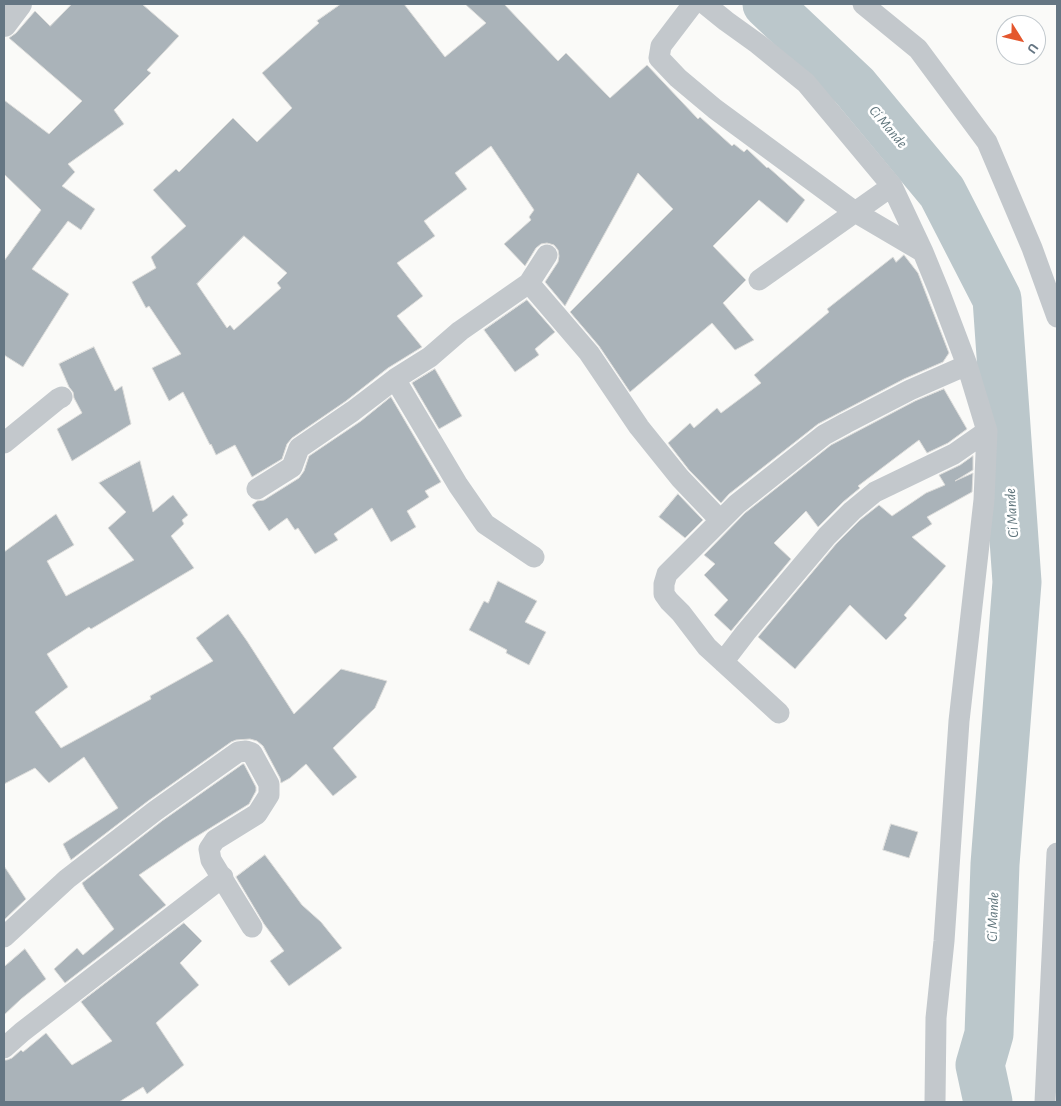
<!DOCTYPE html>
<style>
body{margin:0}
#map{position:relative;width:1061px;height:1106px;overflow:hidden;background:#fafaf8;font-family:"Alegreya Sans",sans-serif}
canvas{display:block}
.frame{position:absolute;inset:0;border:5px solid #657683;pointer-events:none}
.north{position:absolute;left:996px;top:15px;width:50px;height:50px;box-sizing:border-box;background:#fff;border:1px solid #c1c8cd;border-radius:50%;rotate:126deg;font-size:14px;font-weight:700;line-height:20px;text-align:center;color:#657683}
.north::after{content:'';display:block;margin:auto;width:18px;height:22px;background:#e4572e;clip-path:polygon(50% 0,100% 100%,50% 72%,0 100%)}
</style>
<div id="map">
<canvas width="1061" height="1106"></canvas>
<div class="frame"></div>
<div class="north">U</div>
</div>
<script>
const g = document.querySelector('canvas').getContext('2d');
g.lineJoin = 'round';
function stroke(path, color, width, dash) {
  g.strokeStyle = color;
  g.lineWidth = width;
  g.lineCap = dash ? 'butt' : 'round';
  g.setLineDash(dash || []);
  g.stroke(path);
}
function paint(path, color) {
  g.fillStyle = color;
  g.fill(path, 'evenodd');
}
function write(font, color, halo, rows, align = 'center') {
  g.font = font + ' "Alegreya Sans",sans-serif';
  g.lineWidth = 5;
  g.setLineDash([]);
  g.textBaseline = 'middle';
  g.strokeStyle = halo;
  g.fillStyle = color;
  for (const [text, x, y, turn = 0] of rows) {
    g.save();
    g.translate(x, y);
    g.rotate((+turn || 0) * Math.PI / 180);
    g.textAlign = isNaN(turn) ? turn : align;
    if (halo) g.strokeText(text, 0, 0);
    g.fillText(text, 0, 0);
    g.restore();
  }
}
stroke(new Path2D(`
 M767,4L854,86L942,192L997,299L1017,582L995,864L989,1034L980,1065L988,1102`), '#bbc7cb', 49);
const building = new Path2D(`
 M72,4H142L179,36L147,70L151,73L114,110L124,124L68,164L75,172L62,186L95,209L81,230L68,221L32,269L69,294L23,367L4,355V261L41,210L4,174V100L49,134L82,101L9,38L16,33L35,11L50,26Z
 M341,4H404L445,57L486,23L465,4H504L558,61L566,53L610,98L647,65L698,119L700,117L732,146L734,144L744,152L747,149L767,168L768,167L805,200L787,223L759,200L713,246L746,280L723,303L754,340L735,350L712,323L630,392L599,346L570,312L673,209L638,173L565,306L545,282L558,262L559,256L558,250L554,245L547,243L541,244L536,248L525,266L504,244L531,220L529,217L534,210L491,146L455,173L467,189L424,221L435,236L397,263L423,296L397,316L422,347L388,368L346,401L292,438L287,444L282,459L252,477L235,445L216,455L211,444L210,445L183,392L169,401L152,368L181,354L149,306L146,308L132,282L156,268L151,257L186,226L153,190L176,169L179,172L233,118L257,142L292,108L262,73L319,23L317,21ZM244,236L287,273L277,283L281,288L234,330L230,325L227,328L197,284Z
 M904,255L918,273L949,353L943,362L904,379L818,424L729,494L721,503L689,470L668,443L690,423L694,428L717,408L721,413L761,383L754,375L829,312L827,309L893,257L896,262Z
 M527,300L555,332L535,349L539,355L515,372L484,330Z
 M94,347L115,391L122,386L131,424L72,461L57,429L82,413L74,398L73,392L69,387L59,364Z
 M435,369L462,416L439,429L412,383Z
 M944,389L967,429L948,443L927,453L919,440L858,486L860,488L843,502L818,527L806,511L774,543L791,559L731,631L714,615L728,600L704,575L715,564L704,555L745,513L831,445L915,401Z
 M391,397L441,482L425,491L429,497L407,511L416,527L391,542L372,508L334,534L338,540L315,554L298,528L295,530L287,518L269,531L252,505L257,501L264,500L299,478L304,471L309,456L361,421Z
 M973,456V470L955,481L973,473L972,492L927,517L932,524L912,537L946,566L904,615L907,618L886,640L850,605L795,669L758,637L836,544L860,520L879,505L892,516L926,493L945,485L939,475L960,465Z
 M140,461L153,512L173,495L188,515L182,520L184,524L171,536L194,568L91,629L89,627L47,654L68,687L35,712L61,748L151,699L150,696L213,661L196,638L228,614L247,641L294,714L341,669L387,681L375,708L333,748L357,777L333,796L306,764L290,778L281,783L280,778L263,746L257,741L250,739L236,740L231,742L148,801L71,860L63,844L118,808L84,757L49,783L35,768L4,784V552L56,514L74,545L47,561L66,596L134,560L108,528L126,512L99,483Z
 M678,494L703,520L685,538L659,517Z
 M498,581L537,601L525,622L546,632L529,665L506,653L507,650L469,630L484,601L488,603Z
 M243,764H244L256,787V791L249,804L186,843L139,875L166,905L65,983L54,969L77,948L83,955L114,929L85,889L82,883L162,821Z
 M891,824L918,832L909,858L883,850Z
 M265,855L302,905L321,922L342,948L289,986L270,961L284,951L264,924L236,877Z
 M4,866L26,899L4,920Z
 M184,923L202,941L180,963L199,985L156,1023L184,1065L147,1094L143,1087L119,1102H4V1060H7L12,1058L21,1050L23,1052L46,1033L72,1065L112,1041L81,1002Z
 M25,949L46,979L21,999L4,1015V967Z`);
paint(building, '#aab3b9');
stroke(building, '#dcdcda', 1);
stroke(new Path2D(`
 M693,4L661,46L659,58L678,78L715,109L855,212L923,252
 M705,4L726,21L758,44L806,83L892,186L923,252L939,291L967,365L987,431L984,500L959,721L944,941L936,1018L935,1102
 M863,4L918,49L987,142L1032,248L1057,317
 M759,280L892,186
 M529,283L589,353L639,427L680,478L720,520
 M395,379L458,485L485,524L534,557
 M4,443L58,399L62,397
 M257,489L292,467L299,448L353,411L395,379L430,357L460,331L529,283L547,255
 M723,662L746,632L827,536L852,511L875,492L954,454L987,431
 M779,713L707,647L681,613L669,601L664,594V584L667,574L737,504L824,435L846,423L910,390L967,365
 M4,937L67,879L155,811L238,752L246,751L252,753L269,784V795L257,814L215,840L209,849L211,860L252,927
 M4,1048L22,1032L223,877
 M1045,1102L1057,853`), '#c3c8cc', 21);
stroke(new Path2D(`
 M4,24L19,4`), '#c3c8cc', 26);
write('italic 15px', '#60757c', '#fff', [
 ["Ci Mande",888,127,50],
 ["Ci Mande",1012,513,-94],
 ["Ci Mande",993,917,-88]
]);
</script>
